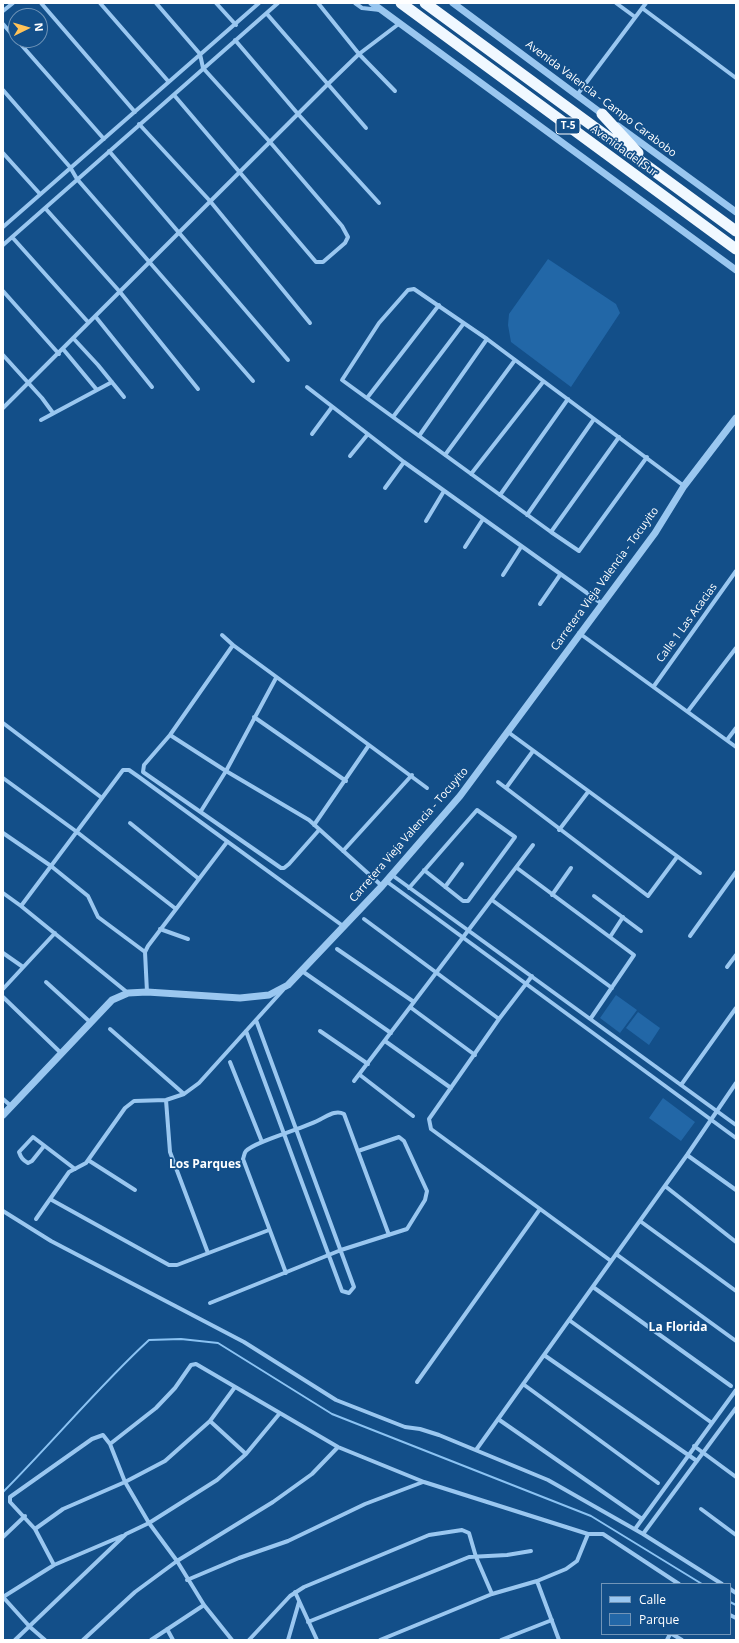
<!DOCTYPE html>
<style>
body{margin:0}
#map{position:relative;width:739px;height:1643px;overflow:hidden;background:#134f89;font-family:"Open Sans",sans-serif}
canvas{display:block}
.frame{position:absolute;inset:0;border:4px solid #fff;pointer-events:none}
.legend{position:absolute;left:601px;top:1583px;width:130px;height:52px;box-sizing:border-box;background:#134f89;border:1px solid #7195b8;margin:0;padding:5px 7px;list-style:none;font-size:12px;color:#fff}
.legend li{display:flex;align-items:center;gap:8px;height:20px}
.legend b{width:20px;border:1px solid #7195b8}
.north{position:absolute;left:8px;top:8px;width:40px;height:40px;box-sizing:border-box;background:#134f89;border:1px solid #7195b8;border-radius:50%;rotate:85deg;font-size:11px;font-weight:700;line-height:16px;text-align:center;color:#fff}
.north::after{content:'';display:block;margin:auto;width:14px;height:18px;background:#ffc358;clip-path:polygon(50% 0,100% 100%,50% 72%,0 100%)}
</style>
<div id="map">
<canvas width="739" height="1643"></canvas>
<div class="frame"></div>
<ul class="legend">
<li><b style="height:5px;background:#9ac7f0"></b>Calle</li>
<li><b style="height:11px;background:#2267a7"></b>Parque</li>
</ul>
<div class="north">N</div>
</div>
<script>
const g = document.querySelector('canvas').getContext('2d');
g.lineJoin = 'round';
function paint(path, color) {
  g.fillStyle = color;
  g.fill(path, 'evenodd');
}
function stroke(path, color, width, dash) {
  g.strokeStyle = color;
  g.lineWidth = width;
  g.lineCap = dash ? 'butt' : 'round';
  g.setLineDash(dash || []);
  g.stroke(path);
}
function write(font, color, halo, rows, align = 'center') {
  g.font = font + ' "Open Sans",sans-serif';
  g.lineWidth = 3.5;
  g.setLineDash([]);
  g.textBaseline = 'middle';
  g.strokeStyle = halo;
  g.fillStyle = color;
  for (const [text, x, y, turn = 0] of rows) {
    g.save();
    g.translate(x, y);
    g.rotate((+turn || 0) * Math.PI / 180);
    g.textAlign = isNaN(turn) ? turn : align;
    if (halo) g.strokeText(text, 0, 0);
    g.fillText(text, 0, 0);
    g.restore();
  }
}
paint(new Path2D(`
 M548,259L616,304L620,313L571,387L511,342L508,325L509,314Z
 M616,995L637,1010L620,1033L600,1018Z
 M638,1012L660,1028L649,1045L626,1028Z
 M663,1098L695,1122L681,1141L649,1118Z`), '#2267a7');
stroke(new Path2D(`
 M3,1492C53,1442 98,1387 149,1340L181,1339L218,1343L332,1414L591,1516L702,1584
 M730,1602L736,1605`), '#8bc3f3', 2);
stroke(new Path2D(`
 M41,3L135,112
 M100,3L168,81
 M156,3L200,54L203,68L270,142L342,226L348,237L345,243L323,262H316L174,95
 M216,3L236,25
 M318,3L359,54L395,91
 M355,3L362,8L380,10
 M616,3L635,17
 M642,8L736,78
 M3,11L13,3
 M267,14L366,128
 M3,24L16,39
 M17,40L104,139
 M235,40L298,114L379,203
 M3,90L70,167L77,179L253,381
 M577,95L646,3
 M139,124L210,201L310,323
 M109,151L288,360
 M3,153L40,194
 M45,208L120,292L198,389
 M3,227L259,3
 M12,237L88,322
 M3,245L278,3
 M3,291L59,354
 M95,316L152,387
 M73,338L98,365L124,397
 M63,349L97,390
 M3,355L42,398L53,413
 M307,387L404,462L601,603
 M367,398L439,305
 M3,408L328,84L359,54L400,23
 M393,417L464,323
 M41,420L112,382
 M312,434L332,407
 M419,436L487,339
 M445,455L515,360
 M350,456L368,434
 M647,457L579,551L551,532L342,380L379,323L408,290L414,289L487,339L684,486
 M471,474L543,382
 M385,488L404,462
 M500,495L568,399
 M527,515L594,419
 M426,521L444,491
 M551,532L619,437
 M465,547L483,519
 M503,575L521,547
 M540,604L560,575
 M579,633L736,747
 M222,635L233,645
 M654,686L736,571
 M688,711L736,648
 M254,717L346,781
 M3,723L102,798
 M508,732L700,873
 M170,735L226,771L309,820L382,886
 M727,740L736,728
 M369,745L427,788
 M3,778L77,832L176,909
 M498,782L648,896L677,857
 M506,788L533,751
 M201,811L226,771L276,678
 M130,823L199,879
 M314,825L369,745L233,645L170,735L144,765L143,772L281,868H284L289,864L319,830
 M559,830L588,792
 M3,833L51,866L88,896L98,917L145,952
 M343,851L412,775
 M517,868L634,955L591,1018
 M392,875L736,1125
 M386,881L736,1138
 M445,887L462,864
 M409,888L477,810L515,837L468,901H463L424,870
 M3,893L21,906L128,993
 M552,895L571,868
 M594,896L641,931
 M492,900L612,988
 M21,906L123,770H129L139,777L343,926
 M364,919L499,1019
 M160,929L188,939
 M690,936L736,872
 M610,937L623,917
 M337,949L414,1002
 M3,953L23,967
 M727,967L736,955
 M302,971L391,1033
 M532,976L499,1019L429,1119L431,1129L611,1261
 M46,982L90,1022
 M3,989L55,933
 M147,992L145,952L148,946L227,842
 M3,997L61,1053
 M410,1007L475,1055
 M110,1029L184,1094
 M246,1031L342,1291L349,1293L354,1287L256,1020
 M320,1031L368,1064
 M385,1041L451,1088
 M230,1062L262,1142
 M360,1075L413,1116
 M354,1081L533,845
 M681,1085L736,1008
 M3,1099L11,1106
 M166,1100L170,1152L208,1253
 M44,1146L32,1161L28,1163C23,1160 21,1158 19,1152L33,1137L75,1169
 M687,1155L736,1190
 M88,1160L135,1190
 M665,1186L736,1242
 M50,1199L169,1265H177L269,1230
 M3,1211L51,1241L244,1342L336,1400L405,1427L420,1429L439,1435L548,1480L643,1534L722,1584
 M36,1219L69,1172L86,1163L125,1108L134,1101L166,1100L184,1094L199,1083L283,990
 M640,1221L736,1291
 M616,1254L736,1341
 M286,1273L243,1159C244,1157 244,1153 246,1151C255,1141 306,1128 321,1119C329,1115 336,1110 344,1114L389,1235
 M593,1287L731,1386
 M210,1303L341,1250L407,1229L425,1200L427,1191L404,1141L399,1137L358,1151
 M569,1320L712,1423
 M544,1355L697,1461
 M417,1382L540,1209
 M523,1384L658,1483
 M498,1419L642,1519
 M210,1421L246,1454
 M110,1444L156,1408L175,1388L191,1365L196,1364L338,1447L424,1482L588,1534H603L679,1584
 M694,1446L736,1477
 M476,1450L687,1155L736,1083
 M701,1509L736,1535
 M35,1529L63,1509L125,1482L165,1461L210,1421L235,1387
 M635,1529L736,1390
 M643,1534L736,1408
 M3,1537L25,1516
 M54,1565L35,1529L10,1502V1497L92,1439L103,1435L110,1444L125,1482L149,1523L177,1561L204,1605L232,1640
 M187,1580L239,1558L288,1541L365,1504L423,1482
 M537,1581L559,1640
 M730,1589L736,1593
 M295,1592L317,1640
 M3,1597L54,1565L122,1536
 M3,1597L30,1627L45,1640
 M730,1615L736,1618
 M308,1622L469,1557L507,1555L531,1551
 M167,1629L173,1640
 M672,1634L682,1640
 M15,1640L126,1534L149,1523L217,1480L246,1454L280,1413
 M83,1640L135,1592L177,1561L273,1502L312,1474L338,1447
 M151,1640L204,1605
 M249,1640L290,1596L304,1587L429,1535L462,1530L469,1533L476,1557L492,1594
 M288,1640L299,1602
 M380,1640L492,1594L537,1581L566,1569L577,1561L588,1534
 M501,1640L552,1620
 M667,1640L670,1634`), '#9ac7f0', 4);
stroke(new Path2D(`
 M372,3L736,270
 M453,3L605,116
 M618,126L736,212
 M3,1115L112,1000L128,993L147,992L240,998L269,995L288,985L382,886L460,796L655,533L684,486L736,418`), '#9ac7f0', 7);
stroke(new Path2D(`
 M401,3L736,249
 M425,3L736,231
 M602,114L638,153`), '#f0f8ff', 11);
for (const [x, y, w] of [
 [568,126,24]
]) {
  const box = new Path2D();
  box.roundRect(x - w / 2, y - 8, w, 16, 3);
  g.fillStyle = '#134f89';
  g.fill(box);
  stroke(box, '#fff', 1);
}
write('bold 10px', '#fff', null, [
 ["T-5",568,126]
]);
write('11px', '#fff', '#134f89', [
 ["Avenida Valencia - Campo Carabobo",601,99,37],
 ["Avenida del Sur",624,151,36],
 ["Carretera Vieja Valencia - Tocuyito",605,579,-54],
 ["Calle 1 Las Acacias",687,623,-54],
 ["Carretera Vieja Valencia - Tocuyito",409,835,-49]
]);
write('bold 12px', '#fff', '#134f89', [
 ["Los Parques",205,1165],
 ["La Florida",678,1328]
]);
</script>
